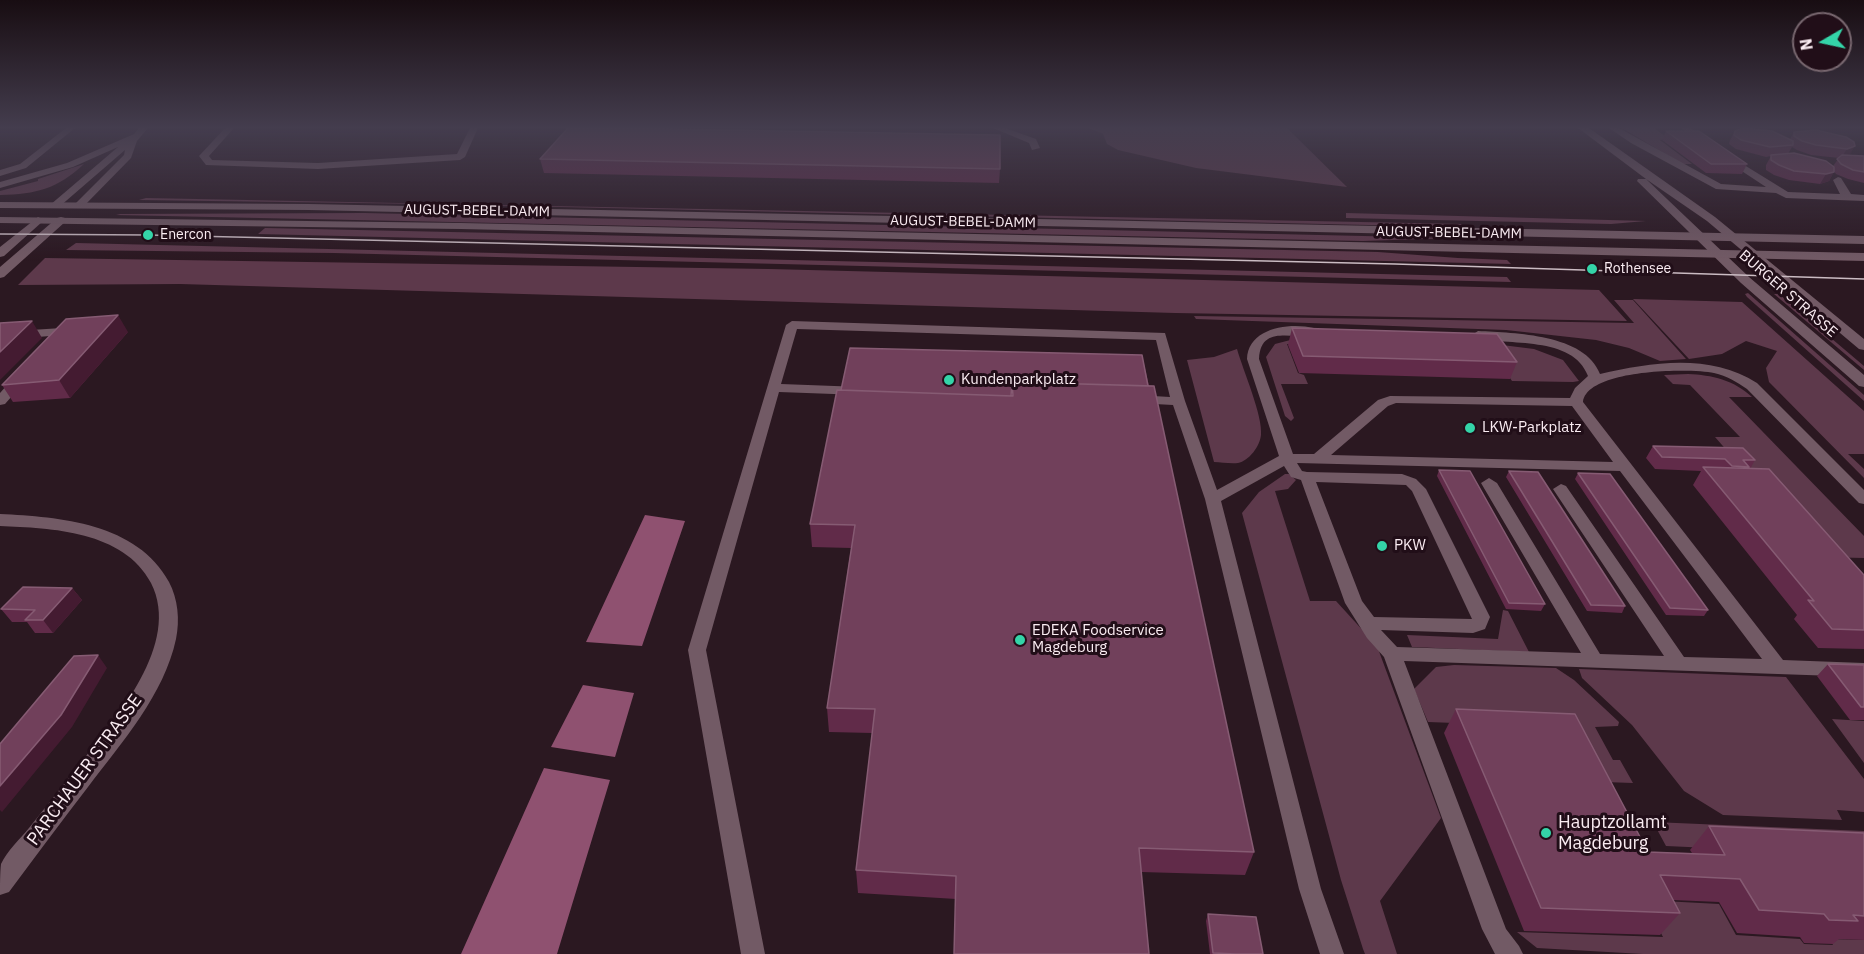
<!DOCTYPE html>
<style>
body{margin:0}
#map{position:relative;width:1864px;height:954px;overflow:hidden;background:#2b1821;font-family:"IBM Plex Sans",sans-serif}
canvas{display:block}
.north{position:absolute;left:1792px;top:12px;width:60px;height:60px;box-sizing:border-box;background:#210e18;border:2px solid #78676f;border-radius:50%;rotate:261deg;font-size:16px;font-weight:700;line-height:24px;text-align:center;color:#faecf2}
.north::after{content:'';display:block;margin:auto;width:21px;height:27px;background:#34d4a8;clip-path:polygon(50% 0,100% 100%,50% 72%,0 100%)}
</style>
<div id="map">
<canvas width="1864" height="954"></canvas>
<div class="north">N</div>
</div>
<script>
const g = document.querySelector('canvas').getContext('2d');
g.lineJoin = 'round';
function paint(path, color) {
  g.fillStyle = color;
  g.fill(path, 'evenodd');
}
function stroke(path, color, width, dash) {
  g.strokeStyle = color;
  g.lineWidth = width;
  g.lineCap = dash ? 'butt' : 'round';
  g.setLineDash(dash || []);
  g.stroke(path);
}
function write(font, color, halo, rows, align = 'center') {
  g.font = font + ' "IBM Plex Sans",sans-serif';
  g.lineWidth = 6;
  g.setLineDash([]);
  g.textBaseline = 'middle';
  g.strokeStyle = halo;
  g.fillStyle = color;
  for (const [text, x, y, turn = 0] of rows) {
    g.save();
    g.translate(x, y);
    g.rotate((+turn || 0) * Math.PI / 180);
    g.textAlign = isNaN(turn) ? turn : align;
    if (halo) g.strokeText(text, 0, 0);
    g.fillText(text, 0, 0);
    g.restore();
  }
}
paint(new Path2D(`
 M1089,128H1287L1347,187L1196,168L1118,150L1107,144L1103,134Z
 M1622,128H1654L1669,139L1660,140L1692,164H1682Z
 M84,164C57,189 37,194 0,195V191L38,181V179Z
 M146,198L1462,224L1458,227L426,204L139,200Z
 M1346,213L1646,221L1611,224L1346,218Z
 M120,214L364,213L1624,242L1453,238L1363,241L116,215Z
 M265,228L1378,252L1458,258L1507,260L1511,264L258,234Z
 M76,243L1507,277L1511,282L334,253L66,250Z
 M45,258L769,269L1599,290L1627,321L1175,313L180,284L18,285Z
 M1748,293L1864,395V401L1747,297L1745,294Z
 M1774,294H1779L1864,366V370Z
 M1633,299L1742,302L1864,411V454H1848L1864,469V478L1769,382L1766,368L1777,351L1746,341L1722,354L1689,359Z
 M1614,300H1633L1686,359L1660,361L1629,348L1596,340L1506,330L1196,319L1194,316L1634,323Z
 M1298,338L1478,342L1534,349L1563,360L1579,381L1573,382L1512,381L1491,350L1287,344L1298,373L1304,375L1308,384H1281L1294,418L1291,421L1285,416L1266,357L1275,344Z
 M1237,349C1243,370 1263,416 1261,435C1260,446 1249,461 1238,463C1230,464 1221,462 1214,462L1187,360L1214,357Z
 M1688,374C1712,375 1734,380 1752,397H1729L1864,536V558L1820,557L1715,437H1740L1690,385L1673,384L1664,375Z
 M1285,474H1289L1296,480L1288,489L1275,491L1310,601H1336L1377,646L1441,818L1380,901L1397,954H1365L1363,949L1341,880L1242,513L1259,492Z
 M1503,610L1508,611L1529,652L1412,647L1407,635L1498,639Z
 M1454,665L1556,668L1574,680L1619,722L1618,726L1595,727L1613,760H1620L1633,783L1604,782L1482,724L1428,722L1414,689L1436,667Z
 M1579,669L1786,677L1864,779V812L1837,810L1842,820L1723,815L1684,791L1632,725L1582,678Z
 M1832,719L1864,721V763Z
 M1653,822L1864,831V855L1666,846Z
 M1644,900L1719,904L1736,935L1800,939L1804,944L1833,945L1830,939L1864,940V954H1643L1537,948L1517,932L1663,937Z`), '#5d394b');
paint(new Path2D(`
 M645,515L685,521L642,646L586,642Z
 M583,685L634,693L615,757L551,747Z
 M544,768L610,780L557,954H461Z`), '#8f5170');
paint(new Path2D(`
 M66,128H75L26,168L0,176V170L20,164Z
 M139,128H148L137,141L131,158L83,207L74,205L124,155L125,150L59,207L50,205L118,147L73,167L0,188V182L67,163L134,134Z
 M225,128H234L209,156L212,160L318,163L457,154L470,128H478L465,157L460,160L318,169L206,165L199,156Z
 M993,128H1005L1036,139L1040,148L1032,150L1029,143Z
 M1609,128H1619L1721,184L1766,187L1725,160V156L1728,155L1788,192L1840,194L1833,180L1838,177L1841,178L1851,194L1864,195V201L1786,198L1776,193L1716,189L1631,143Z
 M1681,128H1691L1711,143L1703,145Z
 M792,321L1165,333L1185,401L1217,490L1279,456L1247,359C1248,328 1289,322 1314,328L1316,331C1300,345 1261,320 1259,359L1293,454H1314L1378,400L1390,396L1570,398L1575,388L1588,376C1573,335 1508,346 1474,338L1472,335L1478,331C1515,333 1585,334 1600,374C1652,362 1710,353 1757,383L1864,490V504L1859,503L1747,389C1737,382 1727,376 1714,373C1689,368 1587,369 1583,402L1783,660L1864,663V677L1404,661L1506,929L1519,946L1523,954H1495L1482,929L1384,657L1367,638L1345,603L1301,480L1291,477L1284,466L1221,501L1321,889L1344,954H1320L1299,889L1205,499L1173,405L1136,403L1129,399L1136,395L1170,397L1156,340L797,329L781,384L861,387L868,391L861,395L779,392L706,650L765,954H741L688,650L786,325ZM1396,403L1572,406L1613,462L1331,455L1388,406ZM1297,463L1620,471L1762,659L1684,657L1566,486L1561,484L1553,489L1664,656L1600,654L1497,483L1489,478L1481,483L1581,653L1397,647L1381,630L1473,633L1485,629L1490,617L1426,489L1416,479L1402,474L1307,472L1302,471ZM1316,482L1406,485L1412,491L1472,619L1374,617L1362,601Z
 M62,328L68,332L58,343L54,344L48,340L50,336L0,340V332Z
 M20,375L27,379L5,404L0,405V393L15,376Z`), '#725a65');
paint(new Path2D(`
 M1578,128H1589L1715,217L1864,339V350L1859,349L1707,221L1646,179L1749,277L1864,375V387L1859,386L1741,283L1637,181L1638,179H1646Z
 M38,217L44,220L42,222L4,256L0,257V247Z
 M61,217L65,218V222L4,277L0,278V267L57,218Z
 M0,514C60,517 137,523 169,582C178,599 180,620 176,639C164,695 122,742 88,787C61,822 35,857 9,892L0,895C0,887 0,872 1,864C7,851 20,839 29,828C46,807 63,785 80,764C115,719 182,644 151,583C124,531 51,528 0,526Z`), '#725a65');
paint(new Path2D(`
 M0,202L309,204L1864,236V244L309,210L0,208Z
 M0,217L461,223L1864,253V261L461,229L0,223Z`), '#725a65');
stroke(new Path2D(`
 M0,234L148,235L1395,264L1864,279`), '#cbbcc3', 1.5);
paint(new Path2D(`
 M1666,131L1747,164L1742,174L1706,173L1662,140Z
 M1735,131L1790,139L1794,132L1846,137L1849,155L1864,156V183L1848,179L1836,174L1834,171L1829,181L1820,184L1789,180L1774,175L1766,170V165L1771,156L1766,157L1736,149L1729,144L1730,140ZM1792,147L1797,150L1811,155L1839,158L1833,166L1788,154Z
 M540,159L1000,169L999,183L544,173Z
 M1292,328L1517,362L1510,379L1299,373L1288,345Z
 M128,332L70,398L13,402L2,385Z
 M1142,355L1254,852L1245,875L1141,872L956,899L858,893L856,870L872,733L829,732L827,708L851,548L812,547L810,524L841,390Z
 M1653,446L1755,460L1750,469L1864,575V649L1818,648L1794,619L1797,615L1693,485L1701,471L1655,469L1646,458Z
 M1439,470L1545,604L1541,611L1506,609L1437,476Z
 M1509,471L1625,606L1622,613L1587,611L1506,477Z
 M1578,473L1708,610L1704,616L1666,615L1575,479Z
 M72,588L82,600L53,633H35L27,622H12L1,609Z
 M1828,664L1864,665V720H1850L1817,676Z
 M1456,709L1648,852L1692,853L1690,850L1709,826L1864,833V940L1839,939L1833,944L1804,943L1800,937L1737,933L1719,902L1673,900L1680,913L1660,935L1524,931L1444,733Z
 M1208,914L1263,954H1210L1206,921Z`), '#612b49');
paint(new Path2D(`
 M1855,146L1849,156L1841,158L1847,149Z
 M1834,172L1829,181L1820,184L1826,174Z
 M118,315L128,332L70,398L59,380Z
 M32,321L42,338L0,380V352Z
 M72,588L82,600L53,633L43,620Z
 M98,655L107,668L72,727L2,812L0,810V786Z`), '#441b31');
const building = new Path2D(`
 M568,128H616L1000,135V169L540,159Z
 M1743,128L1772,131L1793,141V145L1770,147L1741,140L1734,135L1735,131Z
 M1816,130L1846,137L1854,142L1855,146L1847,149L1816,145L1802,141L1794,136V132Z
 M1666,131H1699L1747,164H1711Z
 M1794,153L1826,161L1834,167V172L1826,174L1794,171L1779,165L1771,160V155Z
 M1842,155L1864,156V172L1853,170L1841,164L1837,159Z
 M118,315L59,380L2,385L66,319Z
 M32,321L0,352V323Z
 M1292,328L1497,334L1517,362L1303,356Z
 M850,348L1142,355L1148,386L1012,382L1011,396L841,390Z
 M1012,382L1154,386L1254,852L1139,848L1149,954H954L956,876L856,870L875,709L827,708L855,525L810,524L837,390L1013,396Z
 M1653,446L1743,448L1755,460H1743L1749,467L1732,466L1725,459L1662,457Z
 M1703,467L1769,469L1864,575V630L1832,629L1808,600L1814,601Z
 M1439,470L1470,471L1545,604L1509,603Z
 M1509,471L1538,472L1625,606L1591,605Z
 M1578,473L1610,474L1708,610L1670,608Z
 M23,587L72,588L43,620H25L35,610L1,609Z
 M98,655L61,715L0,786V744L74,656Z
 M1828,664L1864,665V707H1861Z
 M1456,709L1575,714L1648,852L1725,855L1709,826L1864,833V916L1853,915L1858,921L1829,920L1824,914L1759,910L1740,879L1660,875L1680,913L1541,908Z
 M1208,914L1256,917L1263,954H1236L1213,953Z`);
paint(building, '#71405b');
stroke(building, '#865b73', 1.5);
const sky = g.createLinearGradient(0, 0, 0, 261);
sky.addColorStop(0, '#180d12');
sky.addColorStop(0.49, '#443d4e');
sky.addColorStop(1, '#443d4e00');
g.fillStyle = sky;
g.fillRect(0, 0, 1864, 261);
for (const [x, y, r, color] of [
 [148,235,6,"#34d4a8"],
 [1592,269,6,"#34d4a8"],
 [949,380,6,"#34d4a8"],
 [1470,428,6,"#34d4a8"],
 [1382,546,6,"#34d4a8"],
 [1020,640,6,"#34d4a8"],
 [1546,833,6,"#34d4a8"]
]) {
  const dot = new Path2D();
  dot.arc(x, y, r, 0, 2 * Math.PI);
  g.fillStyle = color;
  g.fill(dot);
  stroke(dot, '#210e18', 2);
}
write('14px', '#faecf2', '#210e18', [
 ["AUGUST-BEBEL-DAMM",477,211,1],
 ["AUGUST-BEBEL-DAMM",963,222,1],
 ["AUGUST-BEBEL-DAMM",1449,233,1]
]);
write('14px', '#faecf2', '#210e18', [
 ["Enercon",160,235],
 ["Rothensee",1604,269]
], 'left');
write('15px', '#faecf2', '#210e18', [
 ["BURGER STRASSE",1788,294,41]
]);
write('15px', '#faecf2', '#210e18', [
 ["Kundenparkplatz",961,380],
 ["LKW-Parkplatz",1482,428],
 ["PKW",1394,546],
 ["EDEKA Foodservice",1032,631],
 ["Magdeburg",1032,648]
], 'left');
write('18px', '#faecf2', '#210e18', [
 ["PARCHAUER STRASSE",85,770,-54]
]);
write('18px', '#faecf2', '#210e18', [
 ["Hauptzollamt",1558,823],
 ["Magdeburg",1558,844]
], 'left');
</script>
